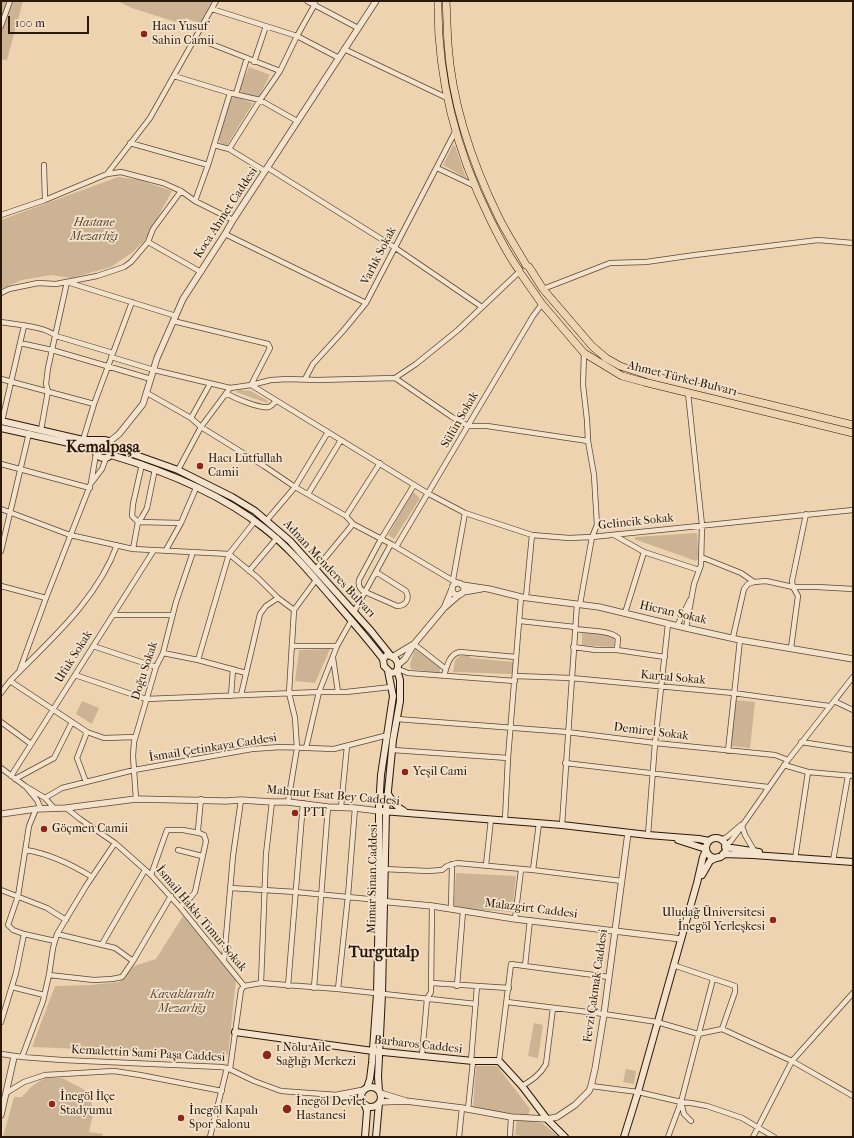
<!DOCTYPE html>
<meta charset="utf-8">
<style>
body{margin:0}
#map{position:relative;width:854px;height:1138px;overflow:hidden;background:#edd3b0;font-family:"IM FELL French Canon",serif}
canvas{display:block}
.frame{position:absolute;inset:0;border:2px solid #2a1909;pointer-events:none}
.scale{position:absolute;left:8px;top:16px;width:81px;height:18px;box-sizing:border-box;border:2px solid #2a1909;border-top:0;padding-left:5px;font-size:12px;line-height:14px;white-space:nowrap;color:#2a1909;-webkit-text-stroke:3px #f3e2cc;paint-order:stroke}
</style>
<div id="map">
<canvas width="854" height="1138"></canvas>
<div class="frame"></div>
<div class="scale">100 m</div>
</div>
<script>
const g = document.querySelector('canvas').getContext('2d');
g.lineJoin = 'round';
function paint(path, color) {
  g.fillStyle = color;
  g.fill(path, 'evenodd');
}
function stroke(path, color, width, dash) {
  g.strokeStyle = color;
  g.lineWidth = width;
  g.lineCap = dash ? 'butt' : 'round';
  g.setLineDash(dash || []);
  g.stroke(path);
}
function write(font, color, halo, rows, align = 'center') {
  g.font = font + ' "IM FELL French Canon",serif';
  g.lineWidth = 3.5;
  g.setLineDash([]);
  g.textBaseline = 'middle';
  g.strokeStyle = halo;
  g.fillStyle = color;
  for (const [text, x, y, turn = 0] of rows) {
    g.save();
    g.translate(x, y);
    g.rotate((+turn || 0) * Math.PI / 180);
    g.textAlign = isNaN(turn) ? turn : align;
    if (halo) g.strokeText(text, 0, 0);
    g.fillText(text, 0, 0);
    g.restore();
  }
}
paint(new Path2D(`
 M1,1H23L7,60L1,59Z
 M117,1H216L203,25L186,18L182,24L132,8Z
 M249,67L270,75L259,96C253,97 243,94 239,90Z
 M235,97L253,103L227,145L220,143L219,139L229,101L231,98Z
 M453,145L455,146L466,178L443,165Z
 M118,177L140,180L172,191L146,239L133,252L111,267L71,278L51,275L22,280L1,289V220Z
 M240,390L251,391L268,401L267,403L236,392V391Z
 M98.5 448a5.5 5.5 0 1 1 11 0a5.5 5.5 0 1 1-11 0Z
 M413,492L420,498L419,500L394,539L388,535Z
 M696,533L697,534L699,558L696,561L634,539L636,537Z
 M582,632L612,636L614,638V645L612,647L582,645Z
 M330,649L315,683L295,681L299,650Z
 M415,649L441,667L439,673L411,669L410,664Z
 M468,655L471,658L513,662L512,674L453,672L455,660L460,656Z
 M735,700L755,702L750,748L731,746Z
 M82,701L99,708L92,724L76,714Z
 M456,873L516,876L512,912L454,908Z
 M183,916L236,980L228,1055L32,1047L55,986L91,985L119,982L134,966L156,959Z
 M534,1023L543,1025L538,1058L528,1056Z
 M476,1066H497L530,1109L528,1116L473,1108Z
 M626,1069L636,1071L634,1084L623,1082Z
 M45,1078H62L87,1091L94,1110L89,1132L103,1134L102,1137H3L14,1097H22L32,1086Z
 M517,1119L542,1123L559,1137H531L515,1135Z`), '#ccb394');
const minor = new Path2D(`
 M307,1L358,28
 M212,9L297,36L339,58
 M1,26L10,1
 M196,38L280,71
 M344,49L447,98
 M254,62L266,26
 M174,76L230,93L260,100L297,121
 M236,94L247,58
 M130,143L208,165
 M214,145L229,149L265,171
 M229,149L260,100L280,71L297,36L315,4
 M44,165L45,200
 M268,168L394,247L482,307
 M437,168L475,186
 M107,174L150,118L216,1
 M195,201L208,165L230,93
 M1,215L45,200L107,174L121,172L163,183L181,191L195,201L233,220
 M225,234L366,303
 M148,242L201,272
 M543,289L610,263L646,262L695,255L818,240L853,243
 M1,293L9,289L38,283L56,284L97,276L124,267L131,262L148,242L153,229L181,191
 M173,321L268,344L270,348L251,385L429,494L465,513L532,535L569,538L592,537L853,510
 M1,322C17,325 44,326 56,336L113,353
 M20,343L52,350L151,379
 M111,357L154,370L230,388L251,385L271,380L288,379L317,380L395,378L416,364L458,330L519,272
 M395,378L452,417L468,426H487L588,441
 M1,379L94,404
 M305,379L313,364L343,331L366,303L455,132
 M147,393L191,418L201,427L264,466L295,487L346,516L353,524L391,544L457,583
 M226,393C234,398 260,409 269,407C272,406 274,403 276,401
 M191,418L210,384
 M2,421L24,326
 M41,430L48,391L46,384L48,368L67,282L176,316
 M83,440L94,404L132,302
 M1,464L90,488
 M142,464L133,504L132,516L138,522L181,523
 M178,470L201,427L230,388
 M92,482L102,469L106,458
 M308,494L341,440
 M1,509L70,535L133,549L229,554
 M346,516L380,463
 M267,520L295,487L328,432
 M614,535L644,552L699,570
 M396,547L533,316L542,304
 M133,549L138,522L142,517L147,508L155,469
 M166,550L181,523L196,488
 M1,551L29,433
 M229,554L258,578L278,598L294,610
 M701,557L741,573L754,582
 M316,569L353,524
 M249,571L277,538
 M376,572L406,591C410,599 406,606 397,606L363,591C359,588 358,585 359,580L381,539L414,485
 M453,580L465,513
 M1,586L46,598
 M526,597L532,535
 M580,604L592,537L597,525L594,475L588,441L587,420L583,385L584,353
 M354,612L391,544
 M625,613L644,552
 M113,615H172
 M520,621L575,627
 M677,626L690,600
 M686,628L694,584L701,565L702,525L688,393
 M575,629C587,631 610,630 618,638L617,650
 M733,637L744,589L748,584L754,582L766,581L793,587H817L853,589
 M414,644L446,669
 M93,646L156,667
 M292,646H337
 M573,647L596,650H617L665,657
 M791,648L798,596L793,587L792,581L806,514
 M163,653L198,660L246,673
 M333,658L338,692
 M198,660L229,554L255,521
 M398,669L408,673L515,681
 M19,672L46,598L91,483L96,454
 M75,675L146,699L319,692H346L391,687
 M444,676C447,666 449,654 460,652L516,657
 M515,676L571,678L733,693L829,706
 M10,681L87,732L104,738L135,737
 M1,693L10,681C50,640 97,600 117,545
 M241,695L260,614L266,606L278,598
 M231,696L233,669
 M834,701L853,710
 M397,719L567,732L655,743L775,755L788,760
 M1,722L31,744
 M801,742L853,750
 M306,748L319,692L337,646L351,621
 M393,750L508,758
 M728,751L740,640
 M565,763L768,787
 M784,765L808,772L853,776
 M1,768L25,786L45,798L54,808
 M11,776L154,550
 M15,779L54,758L72,722
 M86,782L77,758L87,732
 M27,788L37,800L41,809
 M45,798L62,788L134,770L252,749L281,747L334,749L388,735
 M136,799L133,756L134,742L156,667L163,653L176,602L193,552
 M288,802L297,748L295,718L289,693L294,610L316,580
 M341,807L347,746
 M66,808L80,819L115,843L151,875L180,907L244,986
 M505,820L508,758L521,597
 M562,825L577,604
 M742,826L745,835L755,852
 M648,835L655,743L668,624
 M721,840L727,837L741,825
 M725,846L731,841L737,833L788,760L853,677
 M26,850C50,854 71,864 92,877
 M178,850L202,856
 M795,859L808,772
 M833,861L848,776
 M486,865L491,819
 M383,869L428,871L442,870L447,866L457,863L533,870L622,881
 M533,870L539,823
 M151,875L167,830H183L199,833
 M231,888L296,892L379,900
 M1,890L47,908L66,920
 M180,907L191,897L195,892L206,841L204,835L199,833L198,830L201,799
 M451,909L452,864
 M515,919L521,870
 M24,934L55,941
 M57,934L115,948L133,961
 M102,944L145,870
 M224,960L233,856L241,800
 M673,965L735,986V992L722,1029
 M525,966L609,977
 M49,975L94,980L112,979L122,977L133,961L171,896
 M261,983L266,854L272,802
 M432,983L509,988
 M244,986L261,983L338,989L476,1004
 M288,986L303,803
 M457,986L463,911
 M12,987L44,995
 M314,988L328,807
 M338,989L348,896L355,808
 M507,1002L604,1014L657,1022L698,1034L722,1029L792,1061L853,1096
 M1,1022L16,973L24,934L13,930L8,925L18,896L29,826L36,809
 M1,1054L22,1057L62,1060L221,1067L227,1068L254,1081L281,1091L338,1095
 M422,1055L427,999L431,992L432,906
 M22,1057L43,1001L49,975L53,948L57,934L86,886L115,843
 M471,1061L477,986
 M499,1061L511,964L525,966L530,920
 M230,1069L241,990L244,986
 M522,1086C532,1080 540,1075 546,1064L553,1008
 M591,1086L638,1092L681,1102L691,1103L707,1106L742,1118L774,1137
 M6,1093L24,1082L45,1075L114,1071L140,1075L222,1091
 M681,1102L684,1114L691,1121
 M468,1109L473,1061
 M210,1137L227,1068
 M459,1137L462,1108
 M510,1137L511,1117
 M668,1137L681,1102L713,979
 M753,1137L792,1061L853,993`);
const tertiary = new Path2D(`
 M109,442L119,434L143,404L157,358L183,299L225,234L233,220L376,1
 M452 589a6 6 0 1 1 12 0a6 6 0 1 1-12 0Z
 M462,585L489,589L521,597L599,607L686,628L740,640L853,659
 M463,592L481,589
 M445,606L452,589
 M392,657L412,645
 M398,665L405,659L414,644L444,608L460,594
 M1,814L36,809L66,808L136,799L226,801L241,800L272,802H288L328,807L355,808L379,811
 M379,901L432,906L515,919L681,939
 M406,1101L462,1108L511,1117L547,1119L557,1117L575,1105L589,1091L591,1086L595,1069L604,1014L628,833
 M380,1102L406,1101L380,1093
 M363,1103L338,1095L364,1090
 M1,1115L14,1057`);
const secondary = new Path2D(`
 M1,421L83,440H102
 M1,428L78,445L95,451
 M95 449a9 9 0 1 1 18 0a9 9 0 1 1-18 0Z
 M113,447L178,470L232,497L255,511L290,541L371,631L391,656
 M111,455C165,471 220,493 264,528C290,548 311,574 332,598C349,618 367,638 383,659
 M387,655C396,656 401,664 396,672L391,673L384,666L383,659Z
 M388,794C392,801 396,807 404,811
 M382,811L562,825L648,835L699,839L709,841
 M706 848a10 10 0 1 1 20 0a10 10 0 1 1-20 0Z
 M678,840L706,849
 M725,847L759,852
 M723,854L753,855L853,862
 M702,875L710,861L718,857
 M235,1032L373,1051L473,1061H499L522,1086L547,1119L565,1137
 M361 1097a10 10 0 1 1 20 0a10 10 0 1 1-20 0Z
 M367,1088L370,1079L372,1063L377,994L379,900V807L381,775L393,696L388,671
 M379,1091L378,1077L382,994L386,811L393,740L400,701V680L397,670
 M365,1137L367,1111L365,1105
 M376,1137L379,1103
 M624,1137L638,1092L697,883L703,857L706,850`);
const primary = new Path2D(`
 M438,1C437,77 457,152 490,219C499,237 507,254 519,270
 M446,1C447,15 447,29 448,44C452,104 472,163 499,218C507,234 517,249 526,265
 M529,267L543,289L592,346L606,358L620,366L648,375L853,425
 M521,274L542,304L584,353L622,376L644,382L853,433`);
stroke(minor, '#5b4833', 6);
stroke(tertiary, '#5b4833', 7);
stroke(secondary, '#2a1909', 8);
stroke(primary, '#2a1909', 8);
stroke(minor, '#f3e2cc', 4.5);
stroke(tertiary, '#f3e2cc', 5.5);
stroke(secondary, '#f3e2cc', 6);
stroke(primary, '#edd3b0', 7);
for (const [x, y, r, color] of [
 [144,34,4,"#8f2418"],
 [200,466,4,"#8f2418"],
 [405,772,4,"#8f2418"],
 [295,813,4,"#8f2418"],
 [44,829,4,"#8f2418"],
 [773,920,4,"#8f2418"],
 [267,1055,5,"#8f2418"],
 [52,1104,4,"#8f2418"],
 [287,1109,5,"#8f2418"],
 [181,1118,4,"#8f2418"]
]) {
  const dot = new Path2D();
  dot.arc(x, y, r, 0, 2 * Math.PI);
  g.fillStyle = color;
  g.fill(dot);
  stroke(dot, '#f3e2cc', 1.5);
}
write('12px', '#2a1909', '#f3e2cc', [
 ["Hacı Yusuf",152,27],
 ["Sahin Camii",152,41],
 ["Hacı Lütfullah",208,459],
 ["Camii",208,473],
 ["Yeşil Cami",413,772],
 ["PTT",303,813],
 ["Göçmen Camii",52,829],
 ["Uludağ Üniversitesi",765,913,"right"],
 ["İnegöl Yerleşkesi",765,927,"right"],
 ["1 Nolu Aile",276,1048],
 ["Sağlığı Merkezi",276,1062],
 ["İnegöl İlçe",60,1097],
 ["Stadyumu",60,1111],
 ["İnegöl Devlet",296,1102],
 ["Hastanesi",296,1116],
 ["İnegöl Kapalı",189,1111],
 ["Spor Salonu",189,1125]
], 'left');
write('12px', '#2a1909', '#f3e2cc', [
 ["Koca Ahmet Caddesi",226,213,-57],
 ["Varlık Sokak",379,256,-63],
 ["Ahmet Türkel Bulvarı",682,379,14],
 ["Sülün Sokak",460,420,-60],
 ["Gelincik Sokak",636,522,-6],
 ["Adnan Menderes Bulvarı",329,569,47],
 ["Hicran Sokak",673,613,13],
 ["Ufuk Sokak",74,657,-58],
 ["Doğu Sokak",145,671,-72],
 ["Kartal Sokak",673,678,5],
 ["Demirel Sokak",651,732,7],
 ["İsmail Çetinkaya Caddesi",213,748,-9],
 ["Mahmut Esat Bey Caddesi",333,796,5],
 ["Mimar Sinan Caddesi",373,879,-89],
 ["Malazgirt Caddesi",531,909,7],
 ["İsmail Hakkı Timur Sokak",201,919,50],
 ["Fevzi Çakmak Caddesi",596,986,-82],
 ["Barbaros Caddesi",418,1045,6],
 ["Kemalettin Sami Paşa Caddesi",148,1054,3]
]);
write('italic 12px', '#5b4733', '#f3e2cc', [
 ["Hastane",94,223],
 ["Mezarlığı",94,237],
 ["Kavaklaraltı",182,995],
 ["Mezarlığı",182,1009]
]);
write('bold 16px', '#2a1909', '#f3e2cc', [
 ["Kemalpaşa",103,448],
 ["Turgutalp",384,953]
]);
</script>
